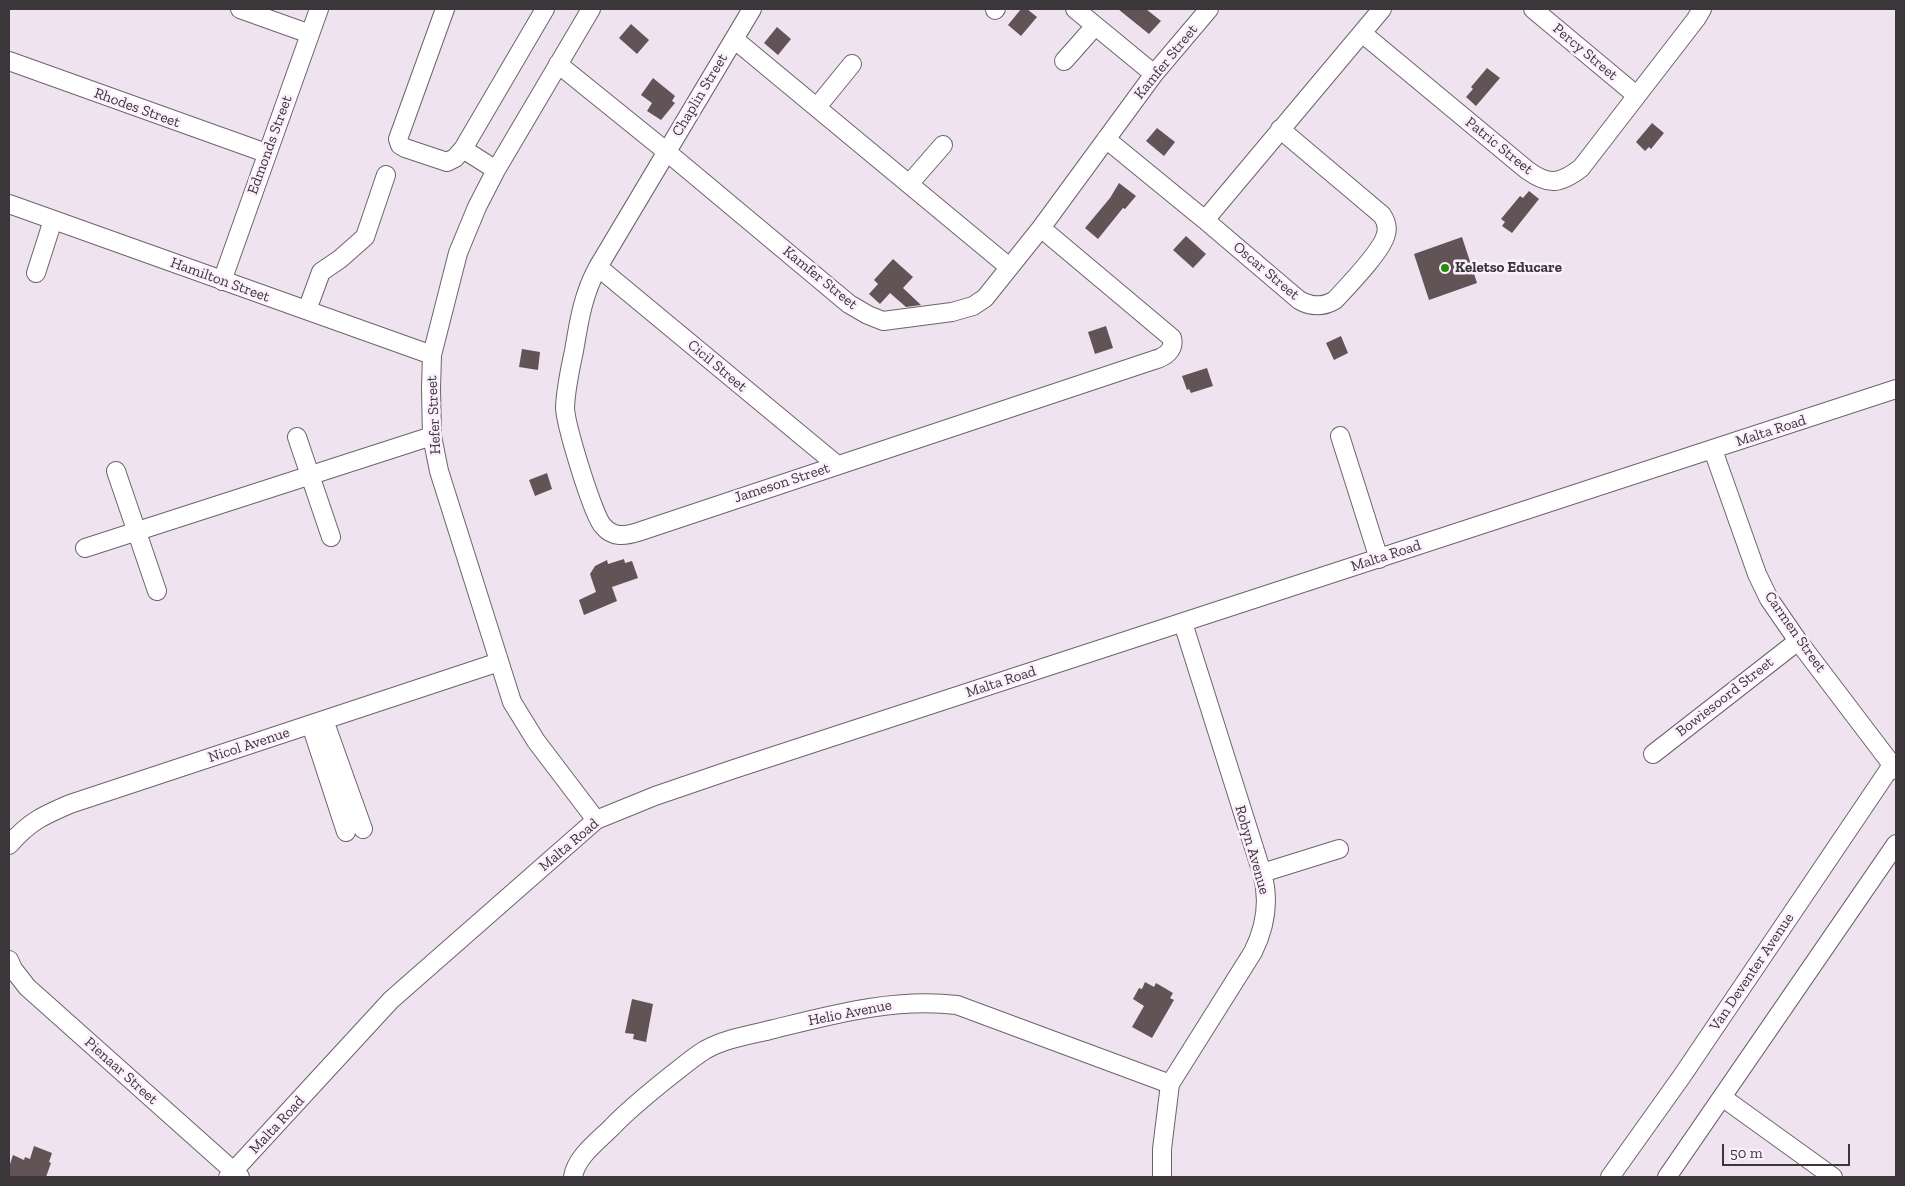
<!DOCTYPE html>
<style>
body{margin:0}
#map{position:relative;width:1905px;height:1186px;overflow:hidden;background:#eee3ee;font-family:"Zilla Slab",serif}
canvas{display:block}
.frame{position:absolute;inset:0;border:10px solid #3a363a;pointer-events:none}
.scale{position:absolute;left:1722px;top:1144px;width:128px;height:22px;box-sizing:border-box;border:2px solid #3a363a;border-top:0;padding-left:6px;font-size:15px;line-height:18px;white-space:nowrap;color:#3a363a;-webkit-text-stroke:4px #fcf0fc;paint-order:stroke}
</style>
<div id="map">
<canvas width="1905" height="1186"></canvas>
<div class="frame"></div>
<div class="scale">50 m</div>
</div>
<script>
const g = document.querySelector('canvas').getContext('2d');
g.lineJoin = 'round';
function paint(path, color) {
  g.fillStyle = color;
  g.fill(path, 'evenodd');
}
function stroke(path, color, width, dash) {
  g.strokeStyle = color;
  g.lineWidth = width;
  g.lineCap = dash ? 'butt' : 'round';
  g.setLineDash(dash || []);
  g.stroke(path);
}
function write(font, color, halo, rows, align = 'center') {
  g.font = font + ' "Zilla Slab",serif';
  g.lineWidth = 5;
  g.setLineDash([]);
  g.textBaseline = 'middle';
  g.strokeStyle = halo;
  g.fillStyle = color;
  for (const [text, x, y, turn = 0] of rows) {
    g.save();
    g.translate(x, y);
    g.rotate((+turn || 0) * Math.PI / 180);
    g.textAlign = isNaN(turn) ? turn : align;
    if (halo) g.strokeText(text, 0, 0);
    g.fillText(text, 0, 0);
    g.restore();
  }
}
paint(new Path2D(`
 M1021,9H1027L1037,17L1021,36L1008,25Z
 M1118,9H1146L1161,21L1149,34Z
 M631,24L649,40L637,54L619,38Z
 M777,27L791,39L778,55L764,43Z
 M1487,68L1500,78L1476,106L1466,97L1473,89L1471,87Z
 M653,78L675,96L672,101L675,103L661,120L647,111L652,103L641,95Z
 M1652,123L1664,133L1651,149L1649,147L1645,151L1636,142Z
 M1157,128L1175,142L1164,156L1146,141Z
 M1119,183L1136,196L1125,209L1123,208L1098,239L1085,228L1110,198Z
 M1529,191L1539,199L1512,233L1502,226L1505,222L1501,219L1520,196L1523,198Z
 M1186,236L1206,254L1193,268L1173,250Z
 M1462,237L1477,283L1429,300L1414,254Z
 M893,259L913,277L903,288L921,305L906,307L890,293L880,304L869,294L878,284L874,280Z
 M1106,326L1113,348L1095,354L1088,332Z
 M1341,336L1348,353L1334,360L1326,343Z
 M522,349L540,352L538,370L519,367Z
 M1207,368L1213,386L1191,393L1189,389L1187,390L1182,376Z
 M547,473L552,489L535,496L529,480Z
 M624,559L625,563L632,561L638,578L612,587L617,601L584,615L579,600L596,592L590,574L595,566L607,560L608,564Z
 M1145,982L1154,987L1156,983L1173,993L1170,998L1174,1000L1152,1038L1132,1027L1144,1006L1133,999L1139,988L1142,989Z
 M632,999L653,1004L646,1042L633,1039L634,1034L625,1033Z
 M34,1146L52,1153L49,1162L51,1163L46,1177H9V1167L13,1155L24,1160L25,1157L30,1159Z`), '#625357');
const minor = new Path2D(`
 M240,9L310,34
 M445,9L398,139L400,145L405,148L447,162L455,158L463,149L545,9
 M591,9L496,170L477,207L458,253L432,355L431,389L432,436L439,471L512,702L536,741L596,820
 M752,9L598,267C583,294 579,321 574,351C570,369 566,388 565,407C565,423 593,516 603,526C613,538 625,536 638,532L1154,360C1165,357 1175,350 1172,338L1041,228
 M1075,9L1154,74
 M1533,9L1636,95
 M995,10L996,9
 M1362,33L1527,170C1549,186 1560,184 1581,168L1696,19L1702,9
 M734,39L1009,267
 M9,61L266,153
 M1064,61L1095,26
 M558,64L667,152L849,304L868,315L883,321L952,312L973,306L985,298L1041,228L1154,74L1209,9
 M817,107L852,64
 M1106,139L1205,220L1382,9
 M463,149L496,170
 M909,184L943,145
 M9,204L432,355
 M1205,220L1299,300C1311,307 1324,307 1335,300C1347,287 1383,250 1386,234C1388,227 1386,221 1382,215L1280,129
 M598,267L837,465
 M36,273L53,220
 M222,281L319,9
 M307,310L321,272L340,259L365,237L386,175
 M1340,436L1379,559
 M297,437L331,537
 M1713,450L1757,574L1769,599L1798,641L1896,770
 M116,471L157,591
 M85,548L432,436
 M324,720L363,829
 M311,725L346,832
 M1653,754L1798,641
 M9,845C29,822 42,816 70,804L499,662
 M1262,873L1339,849
 M9,960L13,969L27,987L240,1177
 M1722,1097L1833,1177
 M228,1177L391,1000L596,820L655,796L734,769L1896,389
 M573,1177C576,1157 598,1141 612,1127C629,1109 649,1093 669,1077C681,1068 692,1058 705,1050C726,1038 751,1035 774,1029C835,1014 894,998 957,1005L1170,1084
 M1162,1177V1149L1170,1084L1253,952C1266,926 1270,901 1262,873L1183,623
 M1610,1177L1682,1076L1892,765
 M1667,1177L1896,844`);
stroke(minor, '#6d636d', 20);
stroke(minor, '#fff', 18);
for (const [x, y, r, color] of [
 [1445,268,5,"#268d0a"]
]) {
  const dot = new Path2D();
  dot.arc(x, y, r, 0, 2 * Math.PI);
  g.fillStyle = color;
  g.fill(dot);
  stroke(dot, '#fcf0fc', 2);
}
write('15px', '#3a363a', '#fcf0fc', [
 ["Percy Street",1585,52,40],
 ["Kamfer Street",1166,62,-51],
 ["Chaplin Street",700,95,-59],
 ["Rhodes Street",137,108,20],
 ["Edmonds Street",270,145,-70],
 ["Patric Street",1499,146,39],
 ["Oscar Street",1266,271,40],
 ["Kamfer Street",820,278,39],
 ["Hamilton Street",220,280,20],
 ["Cicil Street",717,366,40],
 ["Hefer Street",434,415,-93],
 ["Malta Road",1771,431,-18],
 ["Jameson Street",782,483,-18],
 ["Malta Road",1386,556,-18],
 ["Carmen Street",1795,632,55],
 ["Malta Road",1001,682,-18],
 ["Bowiesoord Street",1725,697,-38],
 ["Nicol Avenue",249,745,-18],
 ["Malta Road",569,845,-40],
 ["Robyn Avenue",1252,850,74],
 ["Van Deventer Avenue",1752,972,-56],
 ["Helio Avenue",850,1013,-11],
 ["Pienaar Street",121,1071,42],
 ["Malta Road",277,1125,-47]
]);
write('bold 15px', '#3a363a', '#fcf0fc', [
 ["Keletso Educare",1455,268]
], 'left');
</script>
